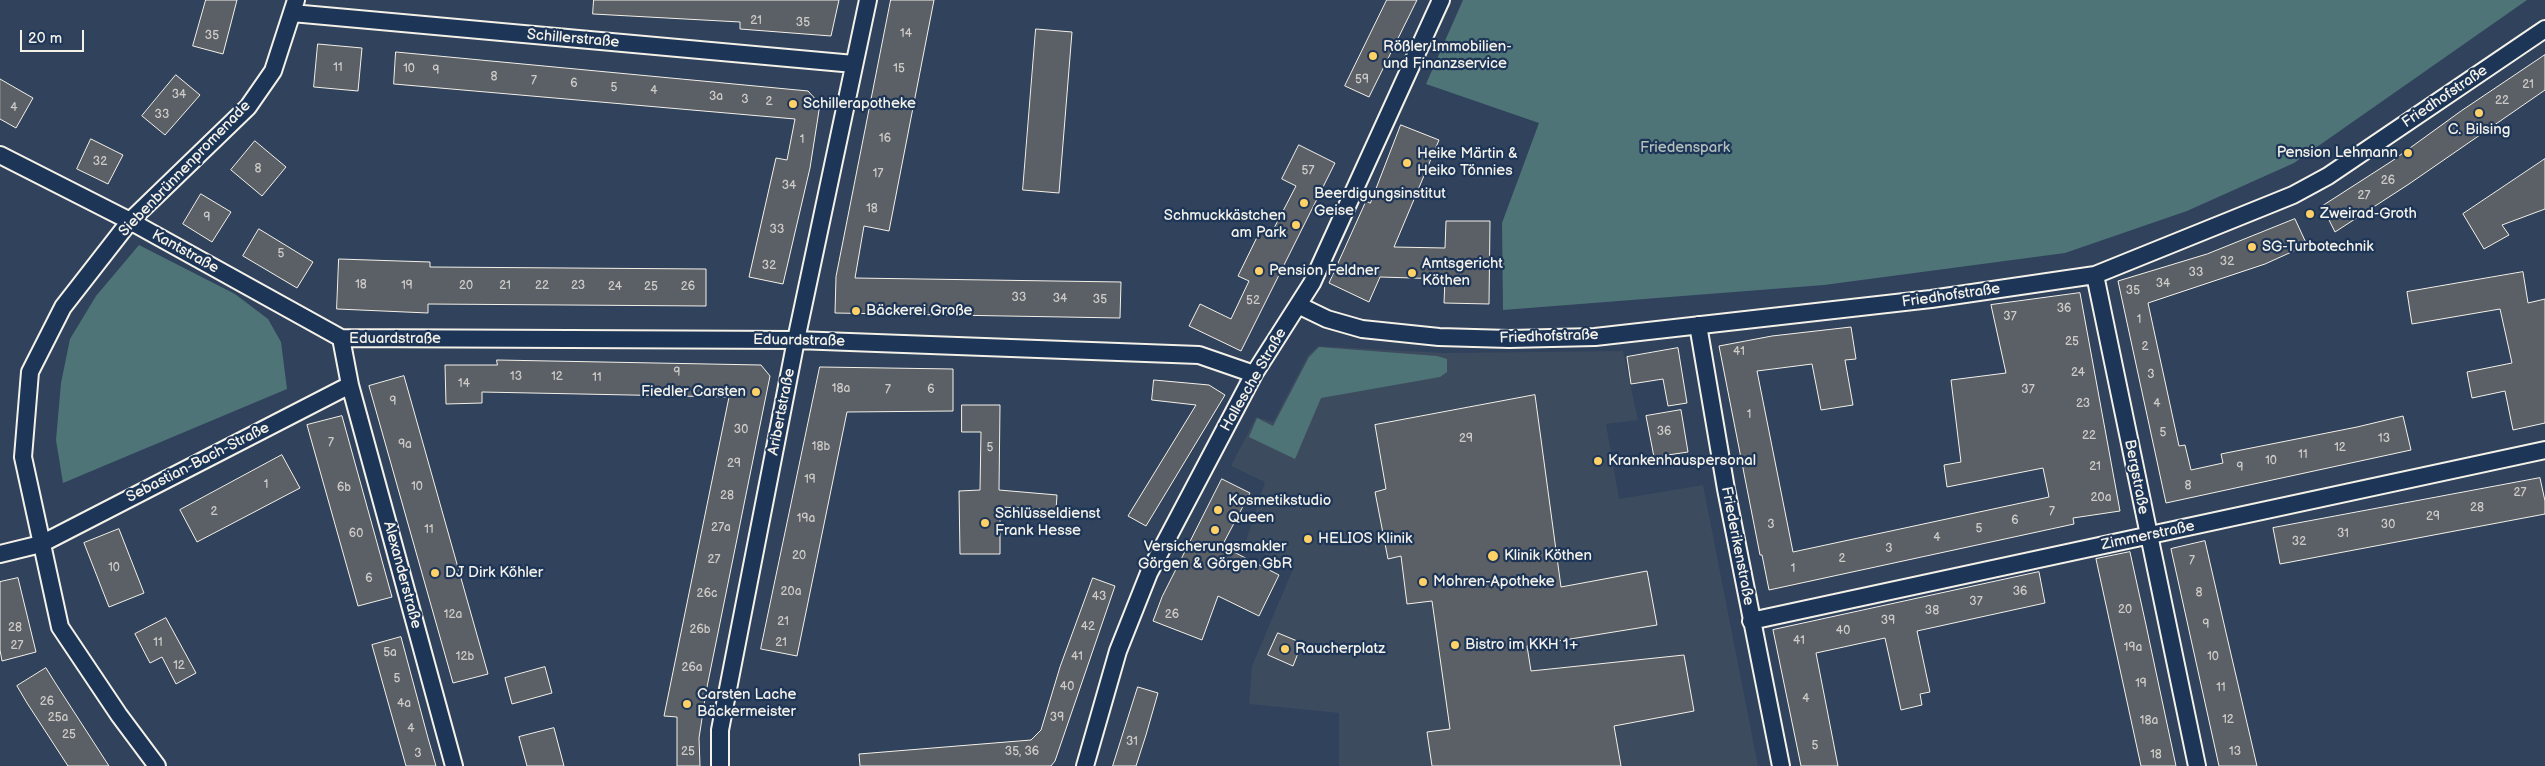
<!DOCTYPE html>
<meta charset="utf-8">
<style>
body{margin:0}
#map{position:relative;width:2545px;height:766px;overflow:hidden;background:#30425c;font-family:"Balsamiq Sans",sans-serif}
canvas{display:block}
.scale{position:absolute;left:20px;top:30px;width:64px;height:22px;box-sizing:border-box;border:2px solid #f4f1e8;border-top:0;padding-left:6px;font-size:15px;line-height:18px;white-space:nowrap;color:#f4f1e8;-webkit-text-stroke:4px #1d3557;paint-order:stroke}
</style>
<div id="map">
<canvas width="2545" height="766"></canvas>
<div class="scale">20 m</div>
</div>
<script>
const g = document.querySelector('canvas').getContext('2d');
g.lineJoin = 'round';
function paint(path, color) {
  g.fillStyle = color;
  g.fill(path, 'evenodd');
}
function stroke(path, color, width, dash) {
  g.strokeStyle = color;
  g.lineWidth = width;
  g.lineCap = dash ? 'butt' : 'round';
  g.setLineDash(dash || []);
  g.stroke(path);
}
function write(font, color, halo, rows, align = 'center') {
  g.font = font + ' "Balsamiq Sans",sans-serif';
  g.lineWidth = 4.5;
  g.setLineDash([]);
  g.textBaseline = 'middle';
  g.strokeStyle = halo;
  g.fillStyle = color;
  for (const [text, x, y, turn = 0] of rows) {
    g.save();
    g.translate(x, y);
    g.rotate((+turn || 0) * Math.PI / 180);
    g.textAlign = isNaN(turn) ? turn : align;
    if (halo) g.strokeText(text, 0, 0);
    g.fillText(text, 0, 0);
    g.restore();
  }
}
paint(new Path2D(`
 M1318,346L1445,353L1623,351L1638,420L1606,424L1619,499L1703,485L1758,766H1339V713L1249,704L1252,666L1293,569L1245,544L1265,482L1231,466L1256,417L1273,422L1308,355Z`), '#3d4b5f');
paint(new Path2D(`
 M1463,0H2527L2294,163L2187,211L2065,253L1824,285L1503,310L1502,223L1539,123L1426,84Z
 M139,245L235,294L268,319L281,342L287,389L63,483L56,440L61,383L70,339L96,296Z
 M1319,347L1437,356L1447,359V372L1440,377L1321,398L1295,459L1249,437L1257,418L1273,426L1309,357Z`), '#4e7477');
const building = new Path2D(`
 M206,0H237L223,54L193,46Z
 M594,0H839L831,36L740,29V22L593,14Z
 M891,0H934L889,231L864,226L855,278L1121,282L1120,318L835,313L836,277Z
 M1387,0H1417L1369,97L1345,86Z
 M1036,29L1072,32L1059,193L1023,190Z
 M318,44L362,48L358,91L314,87Z
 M396,52L808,91L820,104L810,168L783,284L749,277L776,158L787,160L795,119L394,84Z
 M2545,55V90L2409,184L2335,232L2322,206L2392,161L2461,111Z
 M176,75L200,95L165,135L142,116Z
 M0,79L33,98L16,128L0,119Z
 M1401,125L1439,140L1394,247L1445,248L1446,221H1490L1489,304L1444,303L1445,279L1380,277L1369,302L1329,283L1366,201L1370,203Z
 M91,139L123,155L108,184L77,169Z
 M255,141L286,167L262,196L231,170Z
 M1299,145L1335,163L1241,351L1189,326L1200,304L1231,319L1249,281L1238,276L1262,227L1272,232L1296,186L1282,179Z
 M2545,159V209L2502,225L2509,235L2484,249L2463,214Z
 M201,194L231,212L212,242L183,224Z
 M2295,219L2307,245L2265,264L2148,303L2179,446L2185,445L2191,470L2223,463L2221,454L2357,427L2403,416L2411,450L2166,503L2118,281L2207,254Z
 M259,229L313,262L297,288L243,256Z
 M339,259L430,262V267L706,269V306L428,304V313L337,309Z
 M2523,272L2528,303L2545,299V423L2513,430L2505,391L2472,398L2467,372L2512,363L2500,309L2412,324L2407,292Z
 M2080,293L2120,511L2073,518L2074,524L1769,590L1762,555H1760L1719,346L1772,336L1851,327L1856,359L1845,360L1853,405L1821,410L1812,364L1757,371L1793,552L2049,497L2043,468L1947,487L1944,465L1961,462L1951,380L2006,373L1991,305Z
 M1678,348L1687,403L1668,406L1663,379L1631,384L1627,357Z
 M497,360L761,365L770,376L706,692L699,738L700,766H677V717L664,716L729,397L482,392V403L446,404L445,365H497Z
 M820,367L953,369V411L847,412L797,656L761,649Z
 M404,376L488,674L453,683L369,386Z
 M1154,380L1209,385L1225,395L1146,526L1128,516L1196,405L1152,400Z
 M1535,395L1561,587L1647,571L1657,625L1527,646L1531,671L1684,655L1694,711L1614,726L1621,766H1432L1427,732L1450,729L1432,601L1407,604L1401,556L1388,559L1375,492L1386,489L1375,425Z
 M962,405H1000L999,490L1057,495L1056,510L1000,507V554H960L959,491L980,490L981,432H962Z
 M1681,410L1688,452L1654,457L1646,416Z
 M342,416L392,597L358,606L307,425Z
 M282,455L300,488L197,542L180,510Z
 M2540,478L2545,501V514L2280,564L2273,528Z
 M1222,479L1250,493L1222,546L1279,575L1259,616L1218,596L1202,640L1153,621L1162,597Z
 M119,529L144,593L109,607L84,543Z
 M2205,541L2227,637L2257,766H2219L2171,549Z
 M2130,552L2146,625L2176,766H2141L2096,559Z
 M2039,572L2045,603L1917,631L1930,692L1920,694L1922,705L1901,710L1885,638L1816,653L1838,766H1801L1773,630Z
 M18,578L36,652L2,661L0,650V582Z
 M1093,578L1115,586L1055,761L1051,766H860L859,754L1031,740L1041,730L1060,667Z
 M166,618L196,673L176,684L162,657L150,663L135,634Z
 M1278,633L1302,643L1293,666L1268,655Z
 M401,637L428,738L436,766H406L393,720L372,645Z
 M545,667L552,693L512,704L505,678Z
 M46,668L56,684L109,766H68L27,703L17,686Z
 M1138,687L1158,693L1146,735L1136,766H1113Z
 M554,728L564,766H527L519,737Z`);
paint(building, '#5b5f66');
stroke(building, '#f4f1e8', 1);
const street = new Path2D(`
 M292,13L854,64
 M0,155L130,221L341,338L796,340L1199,355L1254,374
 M2095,275L2197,766
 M1298,305L1327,319L1362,329L1439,337L1509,339L1595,337L1931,299L2095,275L2293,195L2328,176L2545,29
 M1698,325L1726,489L1781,766
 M350,385L454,766
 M0,554L41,544L350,385L341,338
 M1751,621L2545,450
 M157,766L119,715L60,627L23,457L30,372L63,307L130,221L248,107L273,71L296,0
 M720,766V730L796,340L868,0
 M1085,766L1118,651L1149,573L1254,374L1312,283L1441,0`);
stroke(street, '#f4f1e8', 20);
stroke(street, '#1d3557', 16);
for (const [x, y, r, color] of [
 [1373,56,5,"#ffd166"],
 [793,104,5,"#ffd166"],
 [2479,113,5,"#ffd166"],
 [2408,153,5,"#ffd166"],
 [1407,163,5,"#ffd166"],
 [1304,203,5,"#ffd166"],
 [2310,214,5,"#ffd166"],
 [1296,225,5,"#ffd166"],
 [2252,247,5,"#ffd166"],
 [1259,271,5,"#ffd166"],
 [1412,273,5,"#ffd166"],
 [856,311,5,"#ffd166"],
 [756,392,5,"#ffd166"],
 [1598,461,5,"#ffd166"],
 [1218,510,5,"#ffd166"],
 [985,523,5,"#ffd166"],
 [1215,530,5,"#ffd166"],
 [1308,539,5,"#ffd166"],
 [1493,556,6,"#ffd166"],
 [435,573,5,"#ffd166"],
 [1423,582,5,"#ffd166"],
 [1455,645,5,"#ffd166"],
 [1285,649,5,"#ffd166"],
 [687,704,5,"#ffd166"]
]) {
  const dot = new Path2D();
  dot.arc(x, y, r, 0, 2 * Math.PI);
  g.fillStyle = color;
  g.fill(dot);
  stroke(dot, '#1d3557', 2);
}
write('12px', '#ceccc8', null, [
 ["21",756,21],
 ["35",803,23],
 ["14",906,34],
 ["35",212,36],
 ["11",338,68],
 ["10",409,69],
 ["15",899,69],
 ["9",436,71],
 ["8",494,77],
 ["59",1362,80],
 ["7",534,81],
 ["6",574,84],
 ["21",2528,85],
 ["5",614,88],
 ["4",654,91],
 ["34",179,95],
 ["3a",716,97],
 ["3",745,100],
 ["22",2502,101],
 ["2",769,102],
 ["4",14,108],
 ["33",162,115],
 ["16",885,139],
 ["1",802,140],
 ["32",100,162],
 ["8",258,169],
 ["57",1308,171],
 ["17",878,174],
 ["26",2388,181],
 ["34",789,186],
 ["27",2364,196],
 ["18",872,209],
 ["9",207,218],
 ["33",777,230],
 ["5",281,254],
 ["32",2227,262],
 ["32",769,266],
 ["33",2196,273],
 ["34",2163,284],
 ["18",361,285],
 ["19",407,286],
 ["20",466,286],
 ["21",505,286],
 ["22",542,286],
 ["23",578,286],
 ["24",615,287],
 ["25",651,287],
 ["26",688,287],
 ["35",2133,291],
 ["33",1019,298],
 ["34",1060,299],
 ["35",1100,300],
 ["52",1253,301],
 ["36",2064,309],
 ["37",2010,317],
 ["1",2139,320],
 ["25",2072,342],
 ["2",2145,347],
 ["41",1739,352],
 ["9",677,373],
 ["24",2078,373],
 ["3",2151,375],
 ["13",516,377],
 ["12",557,377],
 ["11",597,378],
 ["14",464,384],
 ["18a",841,389],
 ["7",888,390],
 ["6",931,390],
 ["37",2028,390],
 ["9",393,402],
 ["23",2083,404],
 ["4",2157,404],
 ["1",1749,415],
 ["30",741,430],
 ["36",1664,432],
 ["5",2163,433],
 ["22",2089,436],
 ["29",1466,439],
 ["13",2384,439],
 ["7",331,443],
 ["9a",405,445],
 ["18b",821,447],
 ["5",990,448],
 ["12",2340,448],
 ["11",2303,455],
 ["10",2271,461],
 ["29",734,464],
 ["21",2095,467],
 ["9",2240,468],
 ["19",810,480],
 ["1",266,485],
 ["8",2188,486],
 ["10",417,487],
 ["6b",344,488],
 ["27",2520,493],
 ["28",727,496],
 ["20a",2101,498],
 ["28",2477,508],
 ["2",214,512],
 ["7",2052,512],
 ["29",2433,517],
 ["19a",806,519],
 ["6",2015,521],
 ["3",1771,525],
 ["30",2388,525],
 ["27a",721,528],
 ["5",1979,529],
 ["11",429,530],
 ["60",356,534],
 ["31",2343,534],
 ["4",1937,538],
 ["32",2299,542],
 ["3",1889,549],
 ["20",799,556],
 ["2",1842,559],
 ["27",714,560],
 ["7",2192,561],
 ["10",114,568],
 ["1",1793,569],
 ["6",369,579],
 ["20a",791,592],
 ["36",2020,592],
 ["8",2199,593],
 ["26c",707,594],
 ["43",1099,597],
 ["37",1976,602],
 ["20",2125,610],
 ["38",1932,611],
 ["12a",453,615],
 ["26",1172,615],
 ["39",1888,621],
 ["21",783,622],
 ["9",2206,625],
 ["42",1088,627],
 ["28",15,628],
 ["26b",700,630],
 ["40",1843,631],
 ["41",1799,641],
 ["11",158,643],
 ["21",781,643],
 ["27",17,646],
 ["19a",2133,648],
 ["5a",390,653],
 ["12b",465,657],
 ["41",1077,657],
 ["10",2213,657],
 ["12",179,666],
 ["26a",692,668],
 ["5",397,679],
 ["19",2141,684],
 ["40",1067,687],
 ["11",2221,688],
 ["4",1806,699],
 ["26",47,702],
 ["4a",404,704],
 ["25a",58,718],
 ["39",1057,718],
 ["12",2228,720],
 ["18a",2149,721],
 ["4",411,729],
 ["25",69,735],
 ["31",1132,742],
 ["5",1815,746],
 ["25",688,752],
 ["35, 36",1022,752],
 ["13",2235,752],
 ["3",418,754],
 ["18",2156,755]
]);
write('15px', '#f4f1e8', '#1d3557', [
 ["Schillerstraße",573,39,5],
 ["Friedhofstraße",2445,97,-34],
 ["Siebenbrünnenpromenade",185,169,-46],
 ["Kantstraße",185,252,29],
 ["Friedhofstraße",1951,296,-8],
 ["Friedhofstraße",1549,337,-2],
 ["Eduardstraße",395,339],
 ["Eduardstraße",799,341,1],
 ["Hallesche Straße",1254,380,-60],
 ["Aribertstraße",782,412,-79],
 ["Sebastian-Bach-Straße",198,463,-27],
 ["Bergstraße",2136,477,79],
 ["Zimmerstraße",2148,536,-12],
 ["Friederikenstraße",1737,546,79],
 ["Alexanderstraße",402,575,75]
]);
write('15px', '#f4f1e8', '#1d3557', [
 ["Rößler Immobilien-",1383,47],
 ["und Finanzservice",1383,64],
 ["Schillerapotheke",803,104],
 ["C. Bilsing",2479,130,"center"],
 ["Pension Lehmann",2398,153,"right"],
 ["Heike Märtin &",1417,154],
 ["Heiko Tönnies",1417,171],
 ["Beerdigungsinstitut",1314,194],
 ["Geise",1314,211],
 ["Zweirad-Groth",2320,214],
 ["Schmuckkästchen",1286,216,"right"],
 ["am Park",1286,233,"right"],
 ["SG-Turbotechnik",2262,247],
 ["Amtsgericht",1422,264],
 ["Köthen",1422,281],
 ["Pension Feldner",1269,271],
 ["Bäckerei Große",866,311],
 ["Fiedler Carsten",746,392,"right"],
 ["Krankenhauspersonal",1608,461],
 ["Kosmetikstudio",1228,501],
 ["Queen",1228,518],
 ["Schlüsseldienst",995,514],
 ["Frank Hesse",995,531],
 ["HELIOS Klinik",1318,539],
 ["Versicherungsmakler",1215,547,"center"],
 ["Görgen & Görgen GbR",1215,564,"center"],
 ["Klinik Köthen",1504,556],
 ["DJ Dirk Köhler",445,573],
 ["Mohren-Apotheke",1433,582],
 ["Bistro im KKH 1+",1465,645],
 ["Raucherplatz",1295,649],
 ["Carsten Lache",697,695],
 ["Bäckermeister",697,712]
], 'left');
write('15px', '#b2bfbb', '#1d3557', [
 ["Friedenspark",1685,148]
]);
</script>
